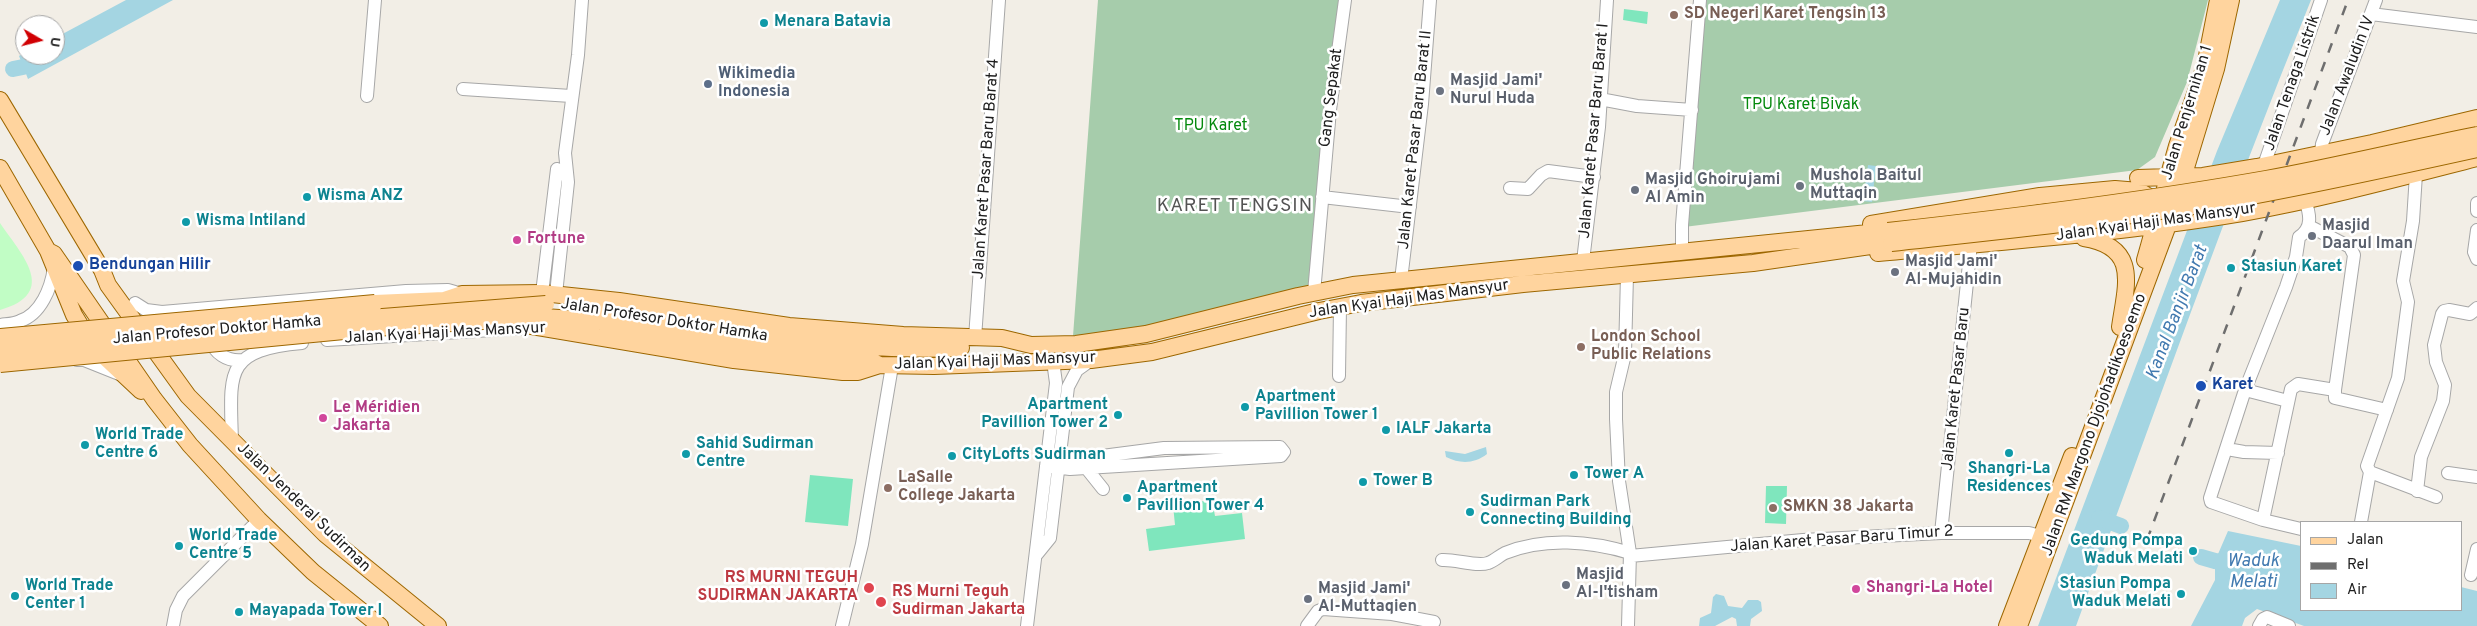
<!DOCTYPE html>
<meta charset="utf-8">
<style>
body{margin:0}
#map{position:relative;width:2477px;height:626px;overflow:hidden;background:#f2eee6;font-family:Overpass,sans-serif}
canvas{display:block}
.legend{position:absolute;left:2300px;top:521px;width:162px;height:90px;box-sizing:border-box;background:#fff;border:1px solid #a6a6a6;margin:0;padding:6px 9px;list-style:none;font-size:15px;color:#202020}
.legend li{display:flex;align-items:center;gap:10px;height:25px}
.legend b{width:25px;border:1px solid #a6a6a6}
.north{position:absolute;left:15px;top:15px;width:50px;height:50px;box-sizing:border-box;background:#fff;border:1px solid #a6a6a6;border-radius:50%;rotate:98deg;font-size:14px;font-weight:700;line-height:20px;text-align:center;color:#202020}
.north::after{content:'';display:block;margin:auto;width:18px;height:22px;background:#d10003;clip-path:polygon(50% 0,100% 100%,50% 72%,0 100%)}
</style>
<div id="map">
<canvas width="2477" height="626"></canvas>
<ul class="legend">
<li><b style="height:6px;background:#ffd49e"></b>Jalan</li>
<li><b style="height:6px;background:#6e6e6e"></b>Rel</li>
<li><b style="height:14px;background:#a4d5e2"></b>Air</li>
</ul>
<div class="north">U</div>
</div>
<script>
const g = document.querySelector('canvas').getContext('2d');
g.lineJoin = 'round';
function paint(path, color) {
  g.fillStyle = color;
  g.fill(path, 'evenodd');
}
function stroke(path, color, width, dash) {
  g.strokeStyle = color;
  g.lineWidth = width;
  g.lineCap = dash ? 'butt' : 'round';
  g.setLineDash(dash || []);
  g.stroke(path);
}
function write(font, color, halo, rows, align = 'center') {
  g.font = font + ' Overpass,sans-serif';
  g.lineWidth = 5;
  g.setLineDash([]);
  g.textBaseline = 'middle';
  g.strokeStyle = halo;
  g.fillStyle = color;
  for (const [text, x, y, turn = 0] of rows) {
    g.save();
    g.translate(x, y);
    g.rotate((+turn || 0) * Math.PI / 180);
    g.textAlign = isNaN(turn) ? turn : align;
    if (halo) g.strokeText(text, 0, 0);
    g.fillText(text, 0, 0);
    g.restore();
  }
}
paint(new Path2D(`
 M1098,0H1348L1315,298L1206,321L1073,336Z
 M1705,0H2208L2187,82L2155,157L2137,170L1684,227Z`), '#a6ccab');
paint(new Path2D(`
 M0,223C21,254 60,293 0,310Z`), '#c1fdc5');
paint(new Path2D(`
 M1624,9L1648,12L1647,24L1623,20Z
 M810,475L853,479L848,526L805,522Z
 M1766,486H1787L1786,524L1765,523Z
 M1212,500L1215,516L1242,513L1245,539L1149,551L1146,529L1175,525L1173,505Z`), '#7fe6bd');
paint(new Path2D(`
 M126,0H173L28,79L19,56L25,52V55H55V38Z
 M2280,0H2311C2227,207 2153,417 2076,626H2038L2217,151Z
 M1868,165L1876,166L1872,202L1863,201Z
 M1486,447L1487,454C1474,464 1460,464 1446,457L1445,451L1465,454Z
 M2228,531L2301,546V610H2461V587L2477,591V626H2304L2257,609L2245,618L2242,626H2191L2215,580V561Z
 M1716,594L1724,596L1728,606L1742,608L1748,600H1758L1761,602L1762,611L1751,619L1750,626H1737L1736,619L1732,617L1715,626H1699L1700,618L1711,613L1713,597Z`), '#a4d5e2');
stroke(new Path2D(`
 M13,69L23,67L46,55
 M2099,518L2121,526
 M2201,557L2215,561L2236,564`), '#a4d5e2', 16);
const minor = new Path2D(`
 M2371,14L2477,27
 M463,89L571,96
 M367,96L375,0
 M1600,99L1637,106L1692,110
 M2321,153L2322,144L2376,0
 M2264,165L2321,0
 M2416,174L2413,221L2403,281L2408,302L2398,378L2367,466L2370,472L2436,497
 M1510,188L1528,189L1541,175L1548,171L1594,177
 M1322,197L1410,207
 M2477,203V211
 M2477,230L2474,252L2477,259
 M1682,253V225L1700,0
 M1583,261L1599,127L1607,0
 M1627,275L1625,354L1616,392V419L1619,481L1630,553L1628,626
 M1401,280L1422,104L1430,0
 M542,293L557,169
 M1314,293L1330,110L1345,0
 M556,294L568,182L565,153L578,55L582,0
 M135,303L146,310L162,312L406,291L448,290L462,294
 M0,325C6,324 14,324 20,321C41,314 51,288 54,268
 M209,338C214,353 227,362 243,360
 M975,338L999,0
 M327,340L526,328
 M77,360H84L119,374
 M1339,376L1340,307
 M2245,390L2288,401
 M2335,390V398L2387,410
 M232,441C230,372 224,350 302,343
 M2227,449L2244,452L2278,453
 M1083,464L1103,489
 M1046,466L1070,469L1281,456L1284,452L1280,447L1164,448L1079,459L1047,457
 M2448,473L2477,477
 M2417,491L2421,457L2443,401L2445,385L2436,362L2434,345L2442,314L2444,311L2449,310L2470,314L2477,308
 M2263,520L2291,389L2298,384L2335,390L2354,255L2350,247L2309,226
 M2361,522L2370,472
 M2301,529L2263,520L2211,502L2210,498L2245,390L2286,287L2296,257L2299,237C2313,228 2310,214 2305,200
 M1941,533L1971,244
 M1037,554L1050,538L1068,387L1077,370L1091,360
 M1630,556L1803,540L1941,533H2029L2049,538
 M1442,560C1455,559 1477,567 1488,563C1494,561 1499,556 1505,553C1544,537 1591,541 1630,553
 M2471,575L2477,549
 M173,626L176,610L183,596L259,520
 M842,626L862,544L892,366
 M1027,626L1056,383L1053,361
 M1307,626L1318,611L1323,609L1392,614L1434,622
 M2259,626L2263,619L2267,617L2289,626`);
const major = new Path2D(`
 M0,100L102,270L108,285L188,396L325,534L438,626
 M0,168L48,251L74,315L93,346L141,391
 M2138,178L2203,176L2257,167L2372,143L2477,118
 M1871,224L2040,196L2115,189L2139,191L2158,202
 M2084,238C2140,247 2126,285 2120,327
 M48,251L54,254L154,399L190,445L259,520L313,572L380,626
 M1878,253C1999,242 2122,233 2242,213C2321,199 2399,178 2477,158
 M2145,260L2177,146L2205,66L2218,0
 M375,303L444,300L462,294L542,293L619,301L789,326L903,335L1002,338L1031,345L1076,344L1146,334L1298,296L1353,285L1888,231
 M606,310C723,332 841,353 961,348
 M545,317L599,321L739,347L871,361L880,365
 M514,323L734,360L843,372H858L880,365L934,366L1091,360L1152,352L1319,311L1361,303L1523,284L1753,263L1891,243
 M2007,626L2072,456
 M2019,626L2171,217L2216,69L2231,0`);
stroke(minor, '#a7a7a7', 14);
stroke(major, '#9d6700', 18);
stroke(minor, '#fff', 12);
stroke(major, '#ffd49e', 16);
stroke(new Path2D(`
 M2147,540L2348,0`), '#6e6e6e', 2.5, [10, 10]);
const majorBridge = new Path2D(`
 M1888,231C2015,217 2141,201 2266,179C2337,166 2407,149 2477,135
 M1891,243C2000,231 2109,220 2218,202C2305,187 2391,168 2477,149
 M0,337L375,303
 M0,352L257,327L546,304
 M0,364L375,328L545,317`);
stroke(majorBridge, '#9d6700', 18, []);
stroke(majorBridge, '#ffd49e', 16);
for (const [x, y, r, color] of [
 [1674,15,5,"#8d6e63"],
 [764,23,5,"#0f9aa8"],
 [708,84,5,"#5c6f8a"],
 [1440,91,5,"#6b7280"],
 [1800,186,5,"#6b7280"],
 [1635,190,5,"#6b7280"],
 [307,197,5,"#0f9aa8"],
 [186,222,5,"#0f9aa8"],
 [2312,236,5,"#6b7280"],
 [517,240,5,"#d1479c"],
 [78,266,6,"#1a4fb4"],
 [2231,268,5,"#0f9aa8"],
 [1895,272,5,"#6b7280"],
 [1581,347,5,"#8d6e63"],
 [2201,386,6,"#1a4fb4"],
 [1245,407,5,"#0f9aa8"],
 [1118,415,5,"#0f9aa8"],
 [323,418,5,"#d1479c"],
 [1386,430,5,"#0f9aa8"],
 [85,445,5,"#0f9aa8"],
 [2009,453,5,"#0f9aa8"],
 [686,454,5,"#0f9aa8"],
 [952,456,5,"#0f9aa8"],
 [1574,475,5,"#0f9aa8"],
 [1363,482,5,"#0f9aa8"],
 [888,488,5,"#8d6e63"],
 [1127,498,5,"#0f9aa8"],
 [1773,508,5,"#8d6e63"],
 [1470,512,5,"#0f9aa8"],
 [179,546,5,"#0f9aa8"],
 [2193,551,5,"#0f9aa8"],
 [1566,585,5,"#6b7280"],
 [869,588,6,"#e0444e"],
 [1856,589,5,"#d1479c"],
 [2181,594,5,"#0f9aa8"],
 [15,596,5,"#0f9aa8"],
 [1308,599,5,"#6b7280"],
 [881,602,6,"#e0444e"],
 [239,612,5,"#0f9aa8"]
]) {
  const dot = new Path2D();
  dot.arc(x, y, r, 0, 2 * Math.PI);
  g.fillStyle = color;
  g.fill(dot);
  stroke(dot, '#fff', 2);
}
write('bold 16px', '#785e54', '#fff', [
 ["SD Negeri Karet Tengsin 13",1684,15],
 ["London School",1591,338],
 ["Public Relations",1591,356],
 ["LaSalle",898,479],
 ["College Jakarta",898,497],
 ["SMKN 38 Jakarta",1783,508]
], 'left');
write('bold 16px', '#0d838f', '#fff', [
 ["Menara Batavia",774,23],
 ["Wisma ANZ",317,197],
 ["Wisma Intiland",196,222],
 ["Stasiun Karet",2241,268],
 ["Apartment",1255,398],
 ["Pavillion Tower 1",1255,416],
 ["Apartment",1108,406,"right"],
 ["Pavillion Tower 2",1108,424,"right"],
 ["IALF Jakarta",1396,430],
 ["World Trade",95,436],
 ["Centre 6",95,454],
 ["Sahid Sudirman",696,445],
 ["Centre",696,463],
 ["CityLofts Sudirman",962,456],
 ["Shangri-La",2009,470,"center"],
 ["Residences",2009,488,"center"],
 ["Tower A",1584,475],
 ["Tower B",1373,482],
 ["Apartment",1137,489],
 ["Pavillion Tower 4",1137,507],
 ["Sudirman Park",1480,503],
 ["Connecting Building",1480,521],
 ["World Trade",189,537],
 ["Centre 5",189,555],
 ["Gedung Pompa",2183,542,"right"],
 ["Waduk Melati",2183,560,"right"],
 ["Stasiun Pompa",2171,585,"right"],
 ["Waduk Melati",2171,603,"right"],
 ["World Trade",25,587],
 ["Center 1",25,605],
 ["Mayapada Tower I",249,612]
], 'left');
write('bold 16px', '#4e5e75', '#fff', [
 ["Wikimedia",718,75],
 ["Indonesia",718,93]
], 'left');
write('16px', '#202020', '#fff', [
 ["Jalan Awaludin IV",2348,76,-69],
 ["Jalan Tenaga Listrik",2293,83,-71],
 ["Gang Sepakat",1332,98,-83],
 ["Jalan Penjernihan 1",2188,113,-73],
 ["Jalan Karet Pasar Baru Barat I",1595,131,-85],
 ["Jalan Karet Pasar Baru Barat II",1416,140,-84],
 ["Jalan Karet Pasar Baru Barat 4",987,169,-86],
 ["Jalan Kyai Haji Mas Mansyur",2156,223,-8],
 ["Jalan Kyai Haji Mas Mansyur",1409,300,-8],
 ["Jalan Profesor Doktor Hamka",664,321,9],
 ["Jalan Profesor Doktor Hamka",217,331,-5],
 ["Jalan Kyai Haji Mas Mansyur",445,334,-3],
 ["Jalan Kyai Haji Mas Mansyur",995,362,-2],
 ["Jalan Karet Pasar Baru",1957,389,-84],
 ["Jalan RM Margono Djojohadikoesoemo",2095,425,-70],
 ["Jalan Jenderal Sudirman",303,508,44],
 ["Jalan Karet Pasar Baru Timur 2",1842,540,-4]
]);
write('bold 16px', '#5b616d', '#fff', [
 ["Masjid Jami'",1450,82],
 ["Nurul Huda",1450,100],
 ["Mushola Baitul",1810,177],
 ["Muttaqin",1810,195],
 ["Masjid Ghoirujami",1645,181],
 ["Al Amin",1645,199],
 ["Masjid",2322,227],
 ["Daarul Iman",2322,245],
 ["Masjid Jami'",1905,263],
 ["Al-Mujahidin",1905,281],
 ["Masjid",1576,576],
 ["Al-I'tisham",1576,594],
 ["Masjid Jami'",1318,590],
 ["Al-Muttaqien",1318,608]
], 'left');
write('16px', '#04890d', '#fff', [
 ["TPU Karet Bivak",1801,106],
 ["TPU Karet",1211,127]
]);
write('bold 16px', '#b23c85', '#fff', [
 ["Fortune",527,240],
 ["Le Méridien",333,409],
 ["Jakarta",333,427],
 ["Shangri-La Hotel",1866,589]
], 'left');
write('bold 16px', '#164399', '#fff', [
 ["Bendungan Hilir",89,266],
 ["Karet",2212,386]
], 'left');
write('bold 16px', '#be3a42', '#fff', [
 ["RS MURNI TEGUH",858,579],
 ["SUDIRMAN JAKARTA",858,597],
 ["RS Murni Teguh",892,593,"left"],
 ["Sudirman Jakarta",892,611,"left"]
], 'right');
write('italic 18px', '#427ab0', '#fff', [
 ["Kanal Banjir Barat",2178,313,-69],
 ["Waduk",2253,562],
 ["Melati",2253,583]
]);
g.letterSpacing = '1px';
write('19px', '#535353', '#fff', [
 ["KARET TENGSIN",1235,207]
]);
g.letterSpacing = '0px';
</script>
